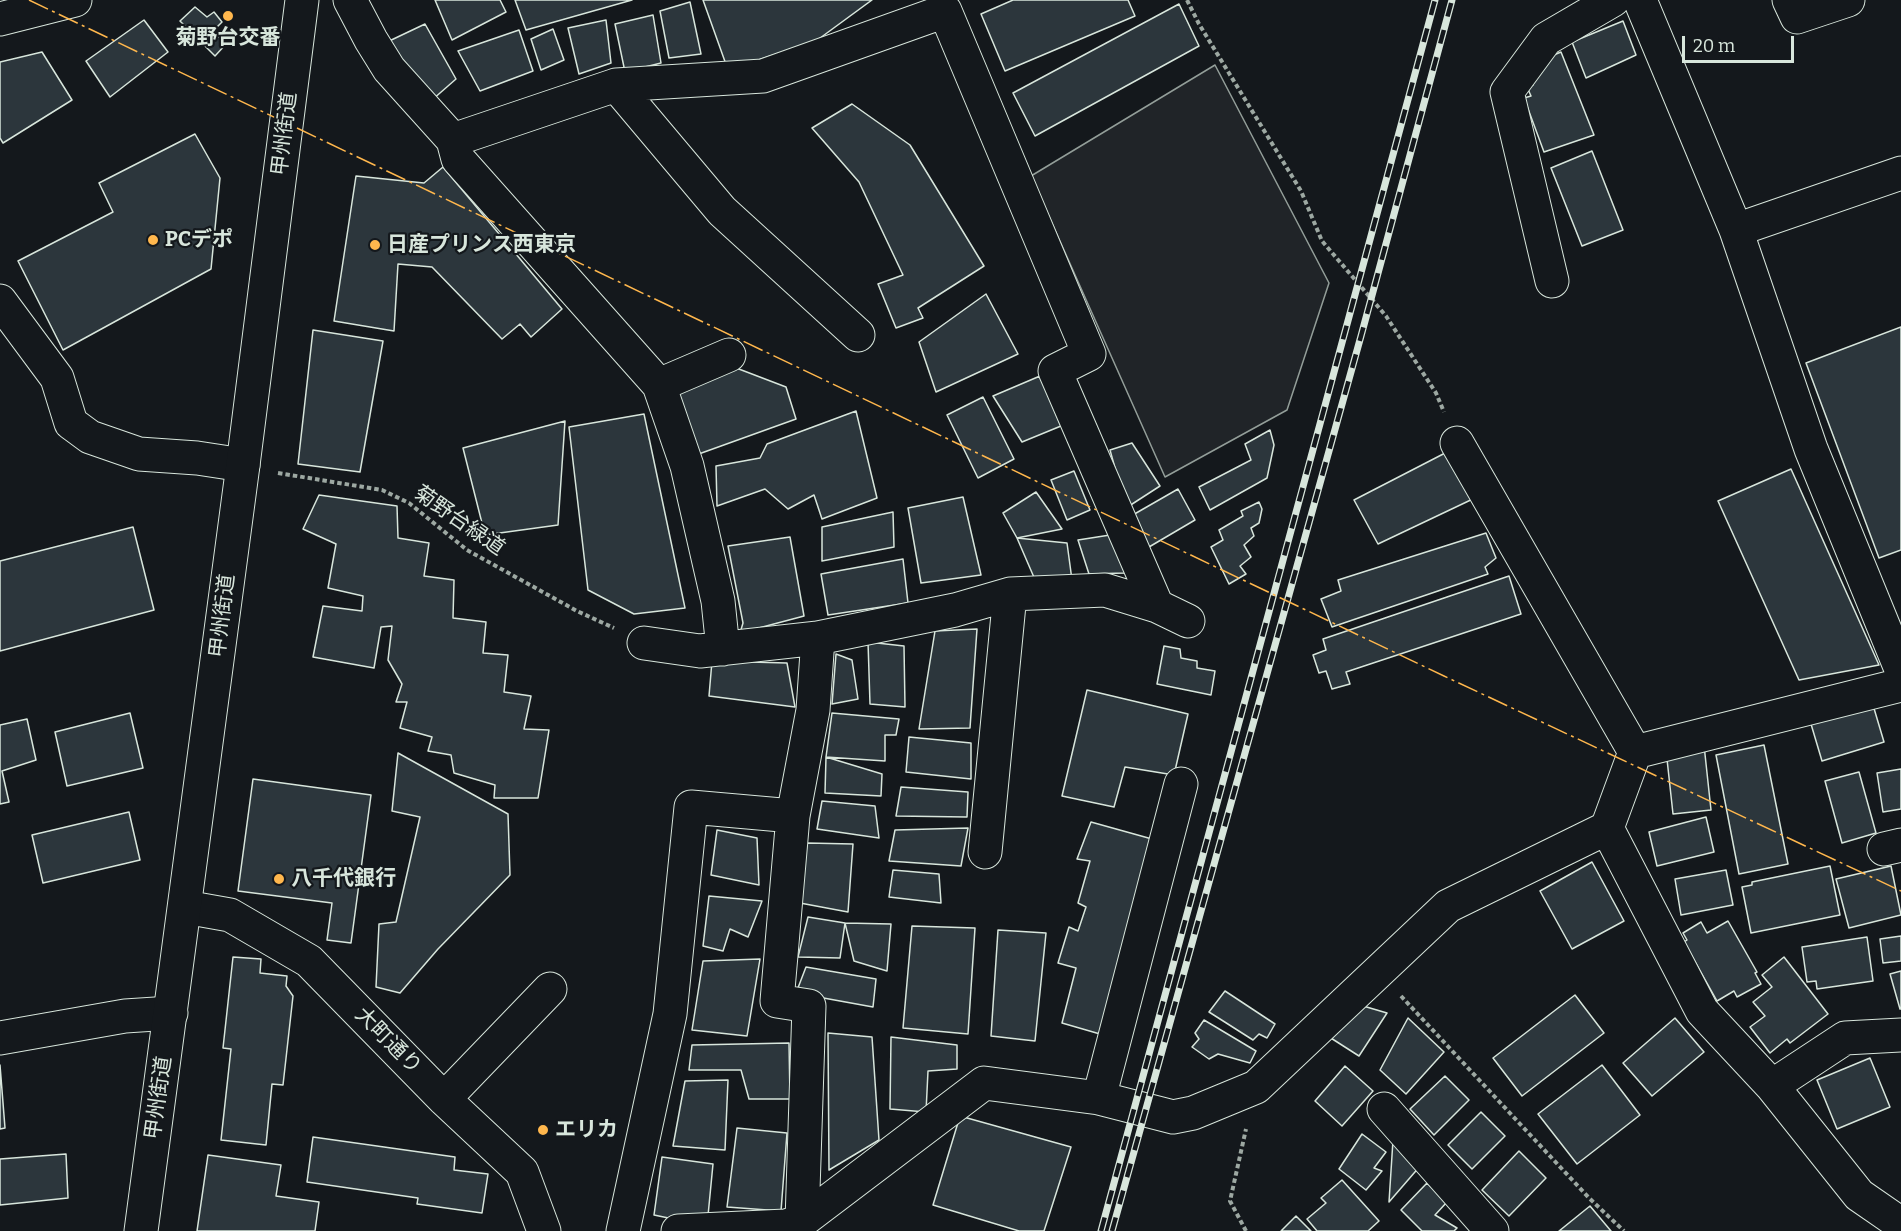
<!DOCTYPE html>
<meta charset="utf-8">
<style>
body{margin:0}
#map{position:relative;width:1901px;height:1231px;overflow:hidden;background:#14181c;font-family:Bitter,serif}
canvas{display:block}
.scale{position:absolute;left:1682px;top:36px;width:112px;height:27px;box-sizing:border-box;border:3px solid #d8e6dc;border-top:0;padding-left:8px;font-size:18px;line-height:21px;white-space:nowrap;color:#d8e6dc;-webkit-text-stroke:4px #14181c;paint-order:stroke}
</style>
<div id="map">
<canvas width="1901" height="1231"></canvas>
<div class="scale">20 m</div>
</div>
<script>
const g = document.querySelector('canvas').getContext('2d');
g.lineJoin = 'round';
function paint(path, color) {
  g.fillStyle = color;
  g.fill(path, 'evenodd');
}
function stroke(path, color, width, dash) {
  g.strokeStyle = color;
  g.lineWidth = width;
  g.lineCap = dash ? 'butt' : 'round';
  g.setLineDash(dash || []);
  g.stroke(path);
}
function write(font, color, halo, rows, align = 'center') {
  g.font = font + ' Bitter,"Noto Sans JP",serif';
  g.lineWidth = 4.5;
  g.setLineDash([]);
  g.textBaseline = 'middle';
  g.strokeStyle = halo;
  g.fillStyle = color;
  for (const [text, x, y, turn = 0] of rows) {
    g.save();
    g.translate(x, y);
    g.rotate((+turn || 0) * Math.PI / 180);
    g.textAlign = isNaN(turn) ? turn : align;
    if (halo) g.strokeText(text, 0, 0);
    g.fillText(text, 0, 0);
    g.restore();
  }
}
const green = new Path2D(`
 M1215,65L1329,283L1287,410L1165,477L1031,176Z`);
paint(green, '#202428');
stroke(green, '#939e99', 1.5);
const building = new Path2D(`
 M435,0H500L506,12L452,40Z
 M515,0H632L526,30Z
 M703,0H872L816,41L728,70Z
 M1013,0H1128L1135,16L1005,71L981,14Z
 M690,2L701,54L669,58L660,11Z
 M1179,4L1199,46L1035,136L1013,93Z
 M195,7L207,17L214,12L222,22L213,31L226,44L215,56L180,21Z
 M653,15L661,63L625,72L615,24Z
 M144,20L168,52L110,97L86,61Z
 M606,20L611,63L579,74L568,28Z
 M1623,21L1636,55L1586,78L1572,42Z
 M425,24L456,79L432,100L385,43Z
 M553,29L564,60L541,70L531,39Z
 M519,30L533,71L480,91L458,51Z
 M42,52L72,100L3,143L0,138V62Z
 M1561,52L1594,135L1544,152L1524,98L1531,96L1527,87L1533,85L1530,79L1539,61Z
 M852,104L910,145L984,266L918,308L923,318L896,328L878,284L903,275L859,182L812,128Z
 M195,134L220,178L211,269L63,350L18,261L113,212L99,183Z
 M1592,151L1623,230L1582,246L1551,168Z
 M443,167L562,309L531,337L520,324L502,339L432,267L398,264L394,331L334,321L356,176L424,183Z
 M986,294L1018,354L936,392L919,342Z
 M1901,327V550L1879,558L1806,363Z
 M313,330L383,341L360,472L298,464Z
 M731,366L786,387L796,419L696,455L671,390Z
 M1040,376L1061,426L1022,442L993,396Z
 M983,397L1014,459L978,478L947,415Z
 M856,411L877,498L822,519L814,495L788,509L765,489L717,506L716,466L760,458L767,444Z
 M644,414L685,608L634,614L588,590L569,427Z
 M565,421L558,525L485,535L463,448Z
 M1270,430L1274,445L1267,478L1210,510L1199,487L1251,460L1245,444Z
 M1132,443L1160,486L1126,508L1110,450Z
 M1449,451L1477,497L1378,544L1354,500Z
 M1791,469L1879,665L1799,680L1718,501Z
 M1074,471L1090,510L1067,520L1051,480Z
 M1178,489L1195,520L1149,547L1131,516Z
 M1036,492L1062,529L1017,538L1003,513Z
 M319,495L397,506L398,538L429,543L424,576L454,580L453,618L486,622L483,653L508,655L504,692L531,696L524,729L549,730L538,798H494L495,785L454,773L451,755L428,751L432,737L400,728L407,702H396L402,684L388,660L392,626L381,627L374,668L313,657L323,606L362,611L363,596L328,588L336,544L303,529Z
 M963,497L981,575L921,583L908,508Z
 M1259,502L1262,509L1259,523L1251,528L1254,536L1244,545L1251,557L1240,566L1246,574L1229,584L1211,547L1223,540L1219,530L1243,516L1241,511Z
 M893,512L894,547L822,561V527Z
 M133,527L154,610L0,651V561Z
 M1486,533L1496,558L1485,567L1488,574L1332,627L1321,599L1341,591L1338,580Z
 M1110,535L1125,573L1089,574L1078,540Z
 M790,537L804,616L740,633L743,623L728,546Z
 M1017,538L1067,543L1072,580L1036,582Z
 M903,559L908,603L828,615L821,574Z
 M1509,576L1521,614L1346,672L1350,684L1332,689L1326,671L1319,673L1313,655L1326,650L1323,639Z
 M977,629L970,728L919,729L935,631Z
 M868,642L904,646L905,707L870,704Z
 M1164,646L1180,649L1181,658L1197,661V668L1215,671L1211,695L1157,684Z
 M836,654L852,660L858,699L832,704Z
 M712,661L787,663L795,707L709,696Z
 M1087,690L1188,714L1174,775L1125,767L1114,807L1062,796Z
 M1873,705L1884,742L1822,761L1811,724Z
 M130,713L143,768L67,786L55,732Z
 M832,713L899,719L896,735H885V761L826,757Z
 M27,719L36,760L2,771L9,802L0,804V725Z
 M909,737L971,743V779L906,772Z
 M1704,745L1711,810L1673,814L1666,750Z
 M1764,745L1788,864L1739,874L1716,755Z
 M398,753L508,814L510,875L438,949L400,993L376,987L379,924L396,922L420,817L392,811Z
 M826,757L882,774L881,796L825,793Z
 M1901,769V809L1883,812L1877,773Z
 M1859,772L1876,833L1842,843L1825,781Z
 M253,779L371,795L351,943L327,940L332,903L238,891Z
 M901,787L968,792L967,817L896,816Z
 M822,801L875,806L879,838L817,829Z
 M129,812L140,860L43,883L32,835Z
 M1706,817L1714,852L1657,866L1649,832Z
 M1091,822L1152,839L1100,1034L1062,1023L1076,968L1058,963L1069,927L1078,931L1086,907L1078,903L1090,861L1077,859Z
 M968,828L961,866L889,861L895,830Z
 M717,830L757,838L759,885L711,875Z
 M807,843L853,844L848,912L800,903Z
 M1592,862L1624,921L1572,949L1540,891Z
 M1830,866L1840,915L1751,933L1742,887L1752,885V882Z
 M1891,866L1901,915L1849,928L1836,879Z
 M893,870L939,874L941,903L889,897Z
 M1726,870L1733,905L1681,915L1675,879Z
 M709,896L762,901L748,937L730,929L723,951L703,946Z
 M808,917L845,923L840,958L798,957Z
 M1728,921L1757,972L1755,973L1761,984L1737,997L1734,991L1717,1001L1684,942L1687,940L1683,933L1701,922L1707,933Z
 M845,923L891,924L887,971L854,961Z
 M912,926L975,928L968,1034L903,1028Z
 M998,930L1046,933L1035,1041L991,1036Z
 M1901,936V961L1883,963L1880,939Z
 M1867,937L1873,981L1817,989L1816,981L1807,982L1802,947Z
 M233,957L261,959L260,973L287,976L286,986L293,996L283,1085L272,1084L266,1145L221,1140L231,1049L223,1048Z
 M1784,957L1828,1014L1790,1043L1787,1039L1770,1053L1750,1027L1765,1016L1753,1002L1772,987L1762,975Z
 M760,959L747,1036L692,1030L703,961Z
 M806,967L876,979L873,1007L796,993Z
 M1901,971V1009H1900L1890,974Z
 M1225,991L1275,1024L1267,1038L1259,1034L1253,1040L1209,1012Z
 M1575,995L1604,1033L1522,1096L1493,1058Z
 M1353,1003L1387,1013L1359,1056L1323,1033Z
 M1408,1018L1444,1052L1406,1094L1380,1070Z
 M1675,1018L1704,1052L1652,1096L1623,1063Z
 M1204,1020L1256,1051L1250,1063L1218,1054L1209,1059L1192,1047L1199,1039L1195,1033Z
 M828,1033L872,1037L879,1140L829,1170Z
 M891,1037L957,1045V1069L928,1071L926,1112L890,1109Z
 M789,1043L790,1099H749L741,1070H689L692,1045Z
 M1870,1058L1890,1107L1837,1129L1817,1080Z
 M0,1065L5,1128L0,1129Z
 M1602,1065L1640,1115L1577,1164L1538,1114Z
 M1345,1066L1373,1091L1342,1126L1315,1101Z
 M1445,1076L1469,1100L1434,1135L1410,1109Z
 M728,1080L725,1150L673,1146L685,1081Z
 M1481,1112L1505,1136L1472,1169L1448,1145Z
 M960,1116L1071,1147L1044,1231H1019L933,1205Z
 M737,1128L787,1133L781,1211L727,1207Z
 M1362,1134L1386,1152L1374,1168L1382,1171L1366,1190L1339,1169Z
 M313,1137L455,1157L454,1170L488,1174L482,1213L417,1204L418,1198L307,1182Z
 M1393,1140L1421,1165L1389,1202Z
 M1519,1151L1546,1178L1509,1216L1482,1190Z
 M66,1154L68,1198L0,1205V1159Z
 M208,1155L281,1165L276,1196L319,1202L315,1231H197Z
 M662,1157L713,1164L707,1226L654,1215Z
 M1342,1180L1379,1221L1368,1231H1317L1307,1219L1326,1203L1321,1198Z
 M1427,1183L1447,1202L1435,1215L1457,1228L1454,1231H1422L1401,1210Z
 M1590,1206L1611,1231H1559Z
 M1296,1216L1311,1231H1281Z`);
paint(building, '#2c363c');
stroke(building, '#d8e6dc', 1.5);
const minor = new Path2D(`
 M350,0L371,40L389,69L453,140L458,159L659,385L687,466L718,601L723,649
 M1640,0L1736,230L1811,449L1901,669
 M1789,0L1797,17L1848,0
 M0,19L75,0
 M616,85L722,211L858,335
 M453,140L616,85L763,76L945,11L1089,354L1055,371L1157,606
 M1736,230L1901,173
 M1552,281L1507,92L1546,39L1613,0
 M0,301L57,378L71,423L90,437L139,454L197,458L243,465
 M659,385L729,355
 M644,643L700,651L818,638L955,610L1010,594L1105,590L1157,606L1188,621
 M1635,752L1901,685
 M1607,828L1702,1011L1772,1086L1859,1195L1901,1224
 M1884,849L1901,845
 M985,852L1010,594
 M185,907L230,915L309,961L444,1099L522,1172L544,1231
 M0,1038L125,1016L171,1013
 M1772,1086L1845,1038L1901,1035
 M1099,1098L1181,784
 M444,1099L550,989
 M1384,1109L1492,1231
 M802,1221L809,1006L777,1001L793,816L813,710L818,638
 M623,1231L670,1014L691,807L793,816
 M678,1231L786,1226L802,1221L984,1083L1099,1098L1173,1117L1193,1113L1256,1087L1448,906L1607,828L1635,752L1457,443`);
const highway = new Path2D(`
 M141,1231L243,465L302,0`);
stroke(minor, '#d8e6dc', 35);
stroke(highway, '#d8e6dc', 35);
stroke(new Path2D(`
 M1187,0L1199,24L1301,191L1322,241L1386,316L1436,393L1444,412
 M278,473L382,490L409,503L467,550L577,611L614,628
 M1401,996L1589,1198L1624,1231
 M1246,1231L1230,1201L1246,1129`), '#9da8a2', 4, [4.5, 3]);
stroke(minor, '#14181c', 33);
stroke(highway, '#14181c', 33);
const rail = new Path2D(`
 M1101,1231L1435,0
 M1112,1231L1361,336L1452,0`);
stroke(rail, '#d8e6dc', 7);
stroke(rail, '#14181c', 4.5, [14]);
stroke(new Path2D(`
 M29,0L1444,676L1901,891`), '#ffb74d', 1.5, [21, 4.5, 3, 4.5]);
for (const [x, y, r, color] of [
 [228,16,6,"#ffb74d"],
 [153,240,6,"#ffb74d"],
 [375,245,6,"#ffb74d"],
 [279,879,6,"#ffb74d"],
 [543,1130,6,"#ffb74d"]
]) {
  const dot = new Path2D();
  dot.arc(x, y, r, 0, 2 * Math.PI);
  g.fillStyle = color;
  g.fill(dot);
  stroke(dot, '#14181c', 2);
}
write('bold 21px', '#d8e6dc', '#14181c', [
 ["菊野台交番",228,38,"center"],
 ["PCデポ",165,240],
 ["日産プリンス西東京",387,245],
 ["八千代銀行",291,879],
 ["エリカ",555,1130]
], 'left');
write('21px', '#d8e6dc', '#14181c', [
 ["甲州街道",285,134,-83],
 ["菊野台緑道",459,521,35],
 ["甲州街道",223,616,-83],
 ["大町通り",388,1041,45],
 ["甲州街道",159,1098,-82]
]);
</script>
